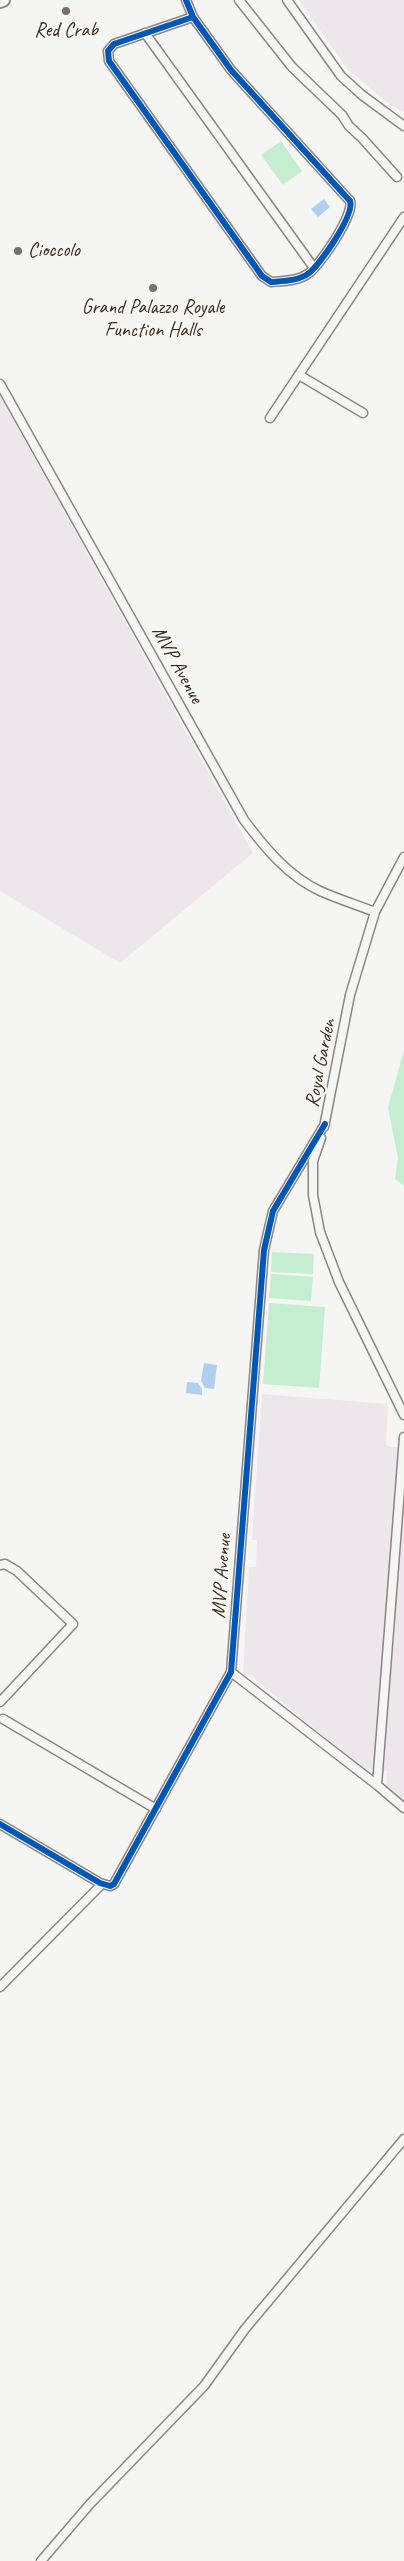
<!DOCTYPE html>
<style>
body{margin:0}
canvas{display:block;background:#f5f5f3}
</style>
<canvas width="404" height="2561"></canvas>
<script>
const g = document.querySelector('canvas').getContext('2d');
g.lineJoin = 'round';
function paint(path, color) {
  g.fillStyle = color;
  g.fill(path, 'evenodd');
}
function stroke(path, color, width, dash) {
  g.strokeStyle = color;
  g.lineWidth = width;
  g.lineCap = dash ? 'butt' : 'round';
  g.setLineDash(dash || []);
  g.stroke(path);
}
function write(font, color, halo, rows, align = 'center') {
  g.font = font + ' Caveat,sans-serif';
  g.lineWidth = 5;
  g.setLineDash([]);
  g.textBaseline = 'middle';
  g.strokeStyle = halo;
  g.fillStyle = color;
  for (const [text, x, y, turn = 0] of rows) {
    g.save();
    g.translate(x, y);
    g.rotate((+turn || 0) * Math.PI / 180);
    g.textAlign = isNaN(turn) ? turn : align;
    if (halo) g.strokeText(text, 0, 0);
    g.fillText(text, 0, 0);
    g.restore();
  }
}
paint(new Path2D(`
 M299,0H404V112L393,107L348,70Z
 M0,396L253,853L120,963L0,891Z
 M262,1394L388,1404L386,1445L391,1447H404V1803L386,1787L387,1771L363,1769L250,1675H243L249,1567H256L257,1540H252Z`), '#ede7eb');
paint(new Path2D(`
 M281,141L302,171L283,185L261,155Z
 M404,1050V1186L395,1179L398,1158L388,1108Z
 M272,1252L314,1254L313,1274L271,1272Z
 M271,1274L313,1277L311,1301L269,1298Z
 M269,1303L325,1307L319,1388L263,1384Z`), '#c5edd0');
paint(new Path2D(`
 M324,199L330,207L318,217L311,209Z
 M204,1363L217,1365L214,1389L205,1388L201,1381Z
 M187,1382L198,1383L202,1389V1395L186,1393Z`), '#b0cfee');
const street = new Path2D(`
 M186,0L193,17L231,70L350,201C355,214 320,265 309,273C299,281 283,281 271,282L262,276L109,61L108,51L114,44L193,17
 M239,0L292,67L342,115L349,126L362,138L397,177
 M287,0L341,76L362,95L404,126
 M145,33L314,268
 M299,375L363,413
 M0,384L244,820C265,848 288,876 320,891C338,899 357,905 375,912
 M270,418L404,217
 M324,1127L350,995L375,912L404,857
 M321,1138L313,1161V1195L320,1232L339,1282L404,1415
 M0,1565L5,1564L17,1571L73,1624L0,1702
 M231,1672L377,1785L404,1808
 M3,1719L156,1809
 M377,1785L404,1437
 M0,1824L100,1883L110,1886L114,1884L231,1672L264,1250L273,1211L325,1124
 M0,1987L102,1884
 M41,2561L90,2504L204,2386L245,2329L404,2139`);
const primary = new Path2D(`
 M0,1L3,0`);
stroke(street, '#8a8683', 11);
stroke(primary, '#8a8683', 16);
stroke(street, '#f5f5f3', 8);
stroke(primary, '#f5f5f3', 12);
stroke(new Path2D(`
 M186,0L193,17L231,70L350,201C355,214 320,265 309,273C299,281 283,281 271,282L262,276L109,61L108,51L114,44L193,17
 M0,1824L100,1883L110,1886L114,1884L231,1672L264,1250L273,1211L325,1124`), '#0057b8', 6);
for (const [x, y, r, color] of [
 [66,11,5,"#7c7169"],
 [18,251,5,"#7c7169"],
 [153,288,5,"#7c7169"]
]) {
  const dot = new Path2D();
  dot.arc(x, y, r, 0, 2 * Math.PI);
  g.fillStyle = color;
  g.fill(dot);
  stroke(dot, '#f6f6f2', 2);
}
write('20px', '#3b2a1e', '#f6f6f2', [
 ["Red Crab",66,31],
 ["Cioccolo",28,251,"left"],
 ["Grand Palazzo Royale",153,308],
 ["Function Halls",153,331]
]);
write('20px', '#3b2a1e', '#f6f6f2', [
 ["MVP Avenue",177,665,61],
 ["Royal Garden",321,1063,-79],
 ["MVP Avenue",222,1576,-86]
]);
</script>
